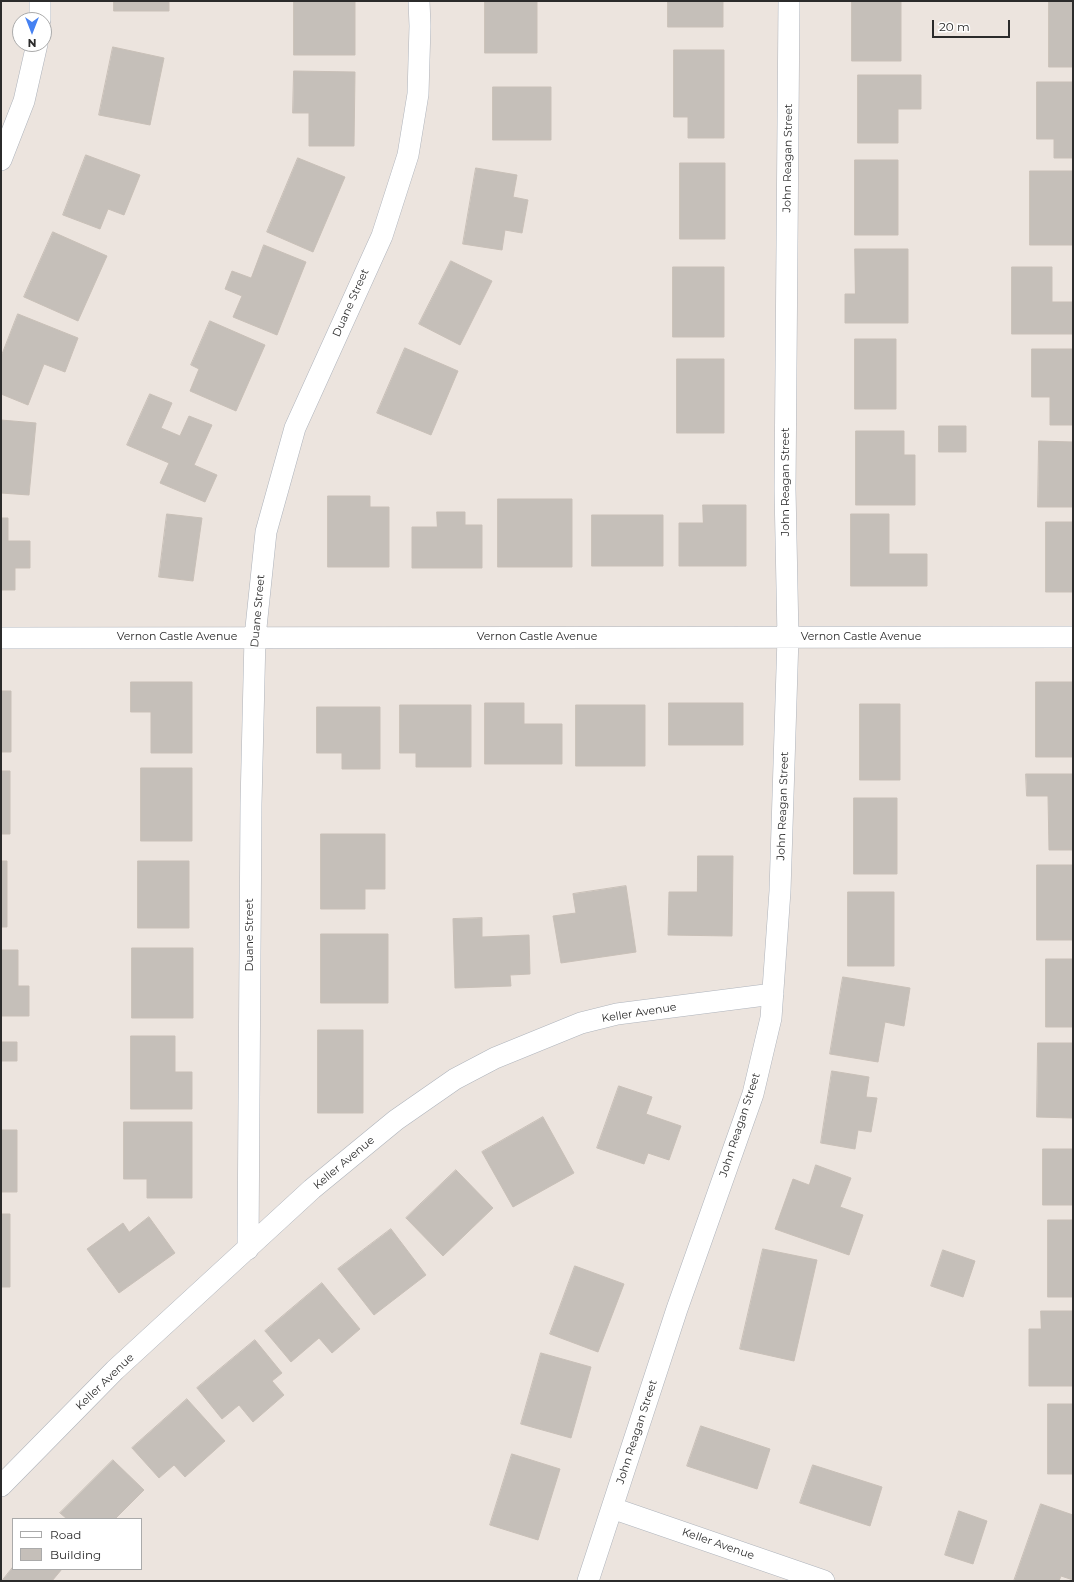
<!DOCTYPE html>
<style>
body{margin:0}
#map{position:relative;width:1074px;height:1582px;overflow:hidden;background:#ece4de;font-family:Montserrat,sans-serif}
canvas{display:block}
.frame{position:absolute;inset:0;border:2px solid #2b2b2b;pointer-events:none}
.legend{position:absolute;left:12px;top:1518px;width:130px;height:52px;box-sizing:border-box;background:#fff;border:1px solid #aaa;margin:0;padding:5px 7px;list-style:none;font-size:12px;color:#2b2b2b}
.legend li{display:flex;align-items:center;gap:8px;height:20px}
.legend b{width:20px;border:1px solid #aaa}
.north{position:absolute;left:12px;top:12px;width:40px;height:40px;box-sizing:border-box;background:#fff;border:1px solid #aaa;border-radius:50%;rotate:180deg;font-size:11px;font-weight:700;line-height:16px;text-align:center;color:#2b2b2b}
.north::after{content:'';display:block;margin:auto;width:14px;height:18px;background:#4581f2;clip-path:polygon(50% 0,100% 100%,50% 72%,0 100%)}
.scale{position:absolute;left:932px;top:20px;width:78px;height:18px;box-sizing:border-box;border:2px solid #2b2b2b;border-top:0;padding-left:5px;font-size:12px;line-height:14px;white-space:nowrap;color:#2b2b2b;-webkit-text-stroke:3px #fff;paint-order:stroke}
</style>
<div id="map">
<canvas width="1074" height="1582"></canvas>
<div class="frame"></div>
<ul class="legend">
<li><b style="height:5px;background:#fff"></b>Road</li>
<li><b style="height:11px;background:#c5bfb9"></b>Building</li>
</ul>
<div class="north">N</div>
<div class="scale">20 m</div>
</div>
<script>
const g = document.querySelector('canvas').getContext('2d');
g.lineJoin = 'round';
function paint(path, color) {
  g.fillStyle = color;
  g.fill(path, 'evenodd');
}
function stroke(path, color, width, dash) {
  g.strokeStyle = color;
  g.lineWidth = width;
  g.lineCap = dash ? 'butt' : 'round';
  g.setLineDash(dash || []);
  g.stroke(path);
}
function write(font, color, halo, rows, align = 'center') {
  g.font = font + ' Montserrat,sans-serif';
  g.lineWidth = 4;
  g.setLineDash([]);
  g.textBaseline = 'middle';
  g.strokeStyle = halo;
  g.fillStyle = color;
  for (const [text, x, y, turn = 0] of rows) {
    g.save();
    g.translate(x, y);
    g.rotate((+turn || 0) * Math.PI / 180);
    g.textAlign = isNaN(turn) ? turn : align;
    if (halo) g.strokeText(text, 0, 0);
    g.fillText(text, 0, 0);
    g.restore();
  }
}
const building = new Path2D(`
 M114,1H169V11H114Z
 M294,1H355V55H294Z
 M485,1H537V53H485Z
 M668,1H723V27H668Z
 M852,1H901V61H852Z
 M1049,1H1073V67H1049Z
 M113,47L164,58L150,125L99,115Z
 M674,50H724V138H688V117H674Z
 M294,71L355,72L354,146H309V113H293Z
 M858,75H921V109H898V143H858Z
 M1037,82H1073V158H1054V139H1037Z
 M493,87H551V140H493Z
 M86,155L140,175L124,215L108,209L100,229L63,215Z
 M298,158L345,177L313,252L267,232Z
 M855,160H898V235H855Z
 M680,163H725V239H680Z
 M476,168L517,175L513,197L528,200L522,233L505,230L502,250L463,244Z
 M1030,171H1073V245H1030Z
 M53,232L107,256L78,321L24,297Z
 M264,245L306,262L277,335L233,317L242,296L225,289L232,271L251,278Z
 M855,249H908V323H845V294H855Z
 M451,261L492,281L460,345L419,324Z
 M673,267H724V337H673Z
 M1012,267H1052V302H1073V334H1012Z
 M18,314L78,338L65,372L44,364L28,405L1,394V357Z
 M210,321L265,345L236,411L190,391L199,369L191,365Z
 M855,339H896V409H855Z
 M405,348L458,371L431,435L377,413Z
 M1032,349H1073V425H1050V397H1032Z
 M677,359H724V433H677Z
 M150,394L172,403L161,428L180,436L189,416L212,425L194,465L217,475L205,502L160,483L169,463L127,445Z
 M1,420L36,423L29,495L1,493Z
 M939,426H966V452H939Z
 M856,431H904V455H915V505H856Z
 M1039,441L1073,442V507H1038Z
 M328,496H370V507H389V567H328Z
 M498,499H572V567H498Z
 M703,505H746V566H679V523H703Z
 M437,512H465V525H482V568H412V527H437Z
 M167,514L202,518L193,581L159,577Z
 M851,514H889V554H927V586H851Z
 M592,515H663V566H592Z
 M1,518H8V541H30V568H15V590H1Z
 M1046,522H1073V592H1046Z
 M131,682H192V753H151V712H131Z
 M1036,682H1073V757H1036Z
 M1,691H11V752H1Z
 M485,703H524V724H562V764H485Z
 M669,703H743V745H669Z
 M860,704H900V780H860Z
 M400,705H471V767H416V753H400Z
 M576,705H645V766H576Z
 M317,707H380V769H342V753H317Z
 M141,768H192V841H141Z
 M1,771H10V834H1Z
 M1026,774H1073V850H1049L1048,796H1027Z
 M854,798H897V874H854Z
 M321,834H385V889H365V909H321Z
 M698,856H733L732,936L668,935L669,892H697Z
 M1,861H7V927H1Z
 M138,861H189V928H138Z
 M1037,865H1073V940H1037Z
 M626,886L636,952L561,963L553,916L576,913L573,894Z
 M848,892H894V966H848Z
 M482,918V937L529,935L530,974L510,975L511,986L455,988L453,919Z
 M321,934H388V1003H321Z
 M132,948H193V1018H132Z
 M1,950H18V986H29V1016H1Z
 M1046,959H1073V1027H1046Z
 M843,977L910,988L904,1026L885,1022L878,1062L830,1054Z
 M318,1030H363V1113H318Z
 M131,1036H175V1072H192V1109H131Z
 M1,1042H17V1061H1Z
 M1038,1043H1073V1118L1037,1117Z
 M832,1071L869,1077L866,1097L877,1098L871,1132L858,1130L855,1149L821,1143Z
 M619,1086L652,1097L646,1114L681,1126L669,1160L648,1153L644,1164L597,1148Z
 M543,1117L574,1173L513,1207L482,1152Z
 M124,1122H192V1198H147V1179H124Z
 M1,1130H17V1192H1Z
 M1043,1149H1073V1205H1043Z
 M816,1165L851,1178L840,1207L863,1215L849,1255L775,1229L793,1179L809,1185Z
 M456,1170L493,1208L443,1256L406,1218Z
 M1,1214H10V1287H1Z
 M149,1217L175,1253L119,1293L87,1249L123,1223L129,1232Z
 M1048,1220H1073V1297H1048Z
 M391,1229L426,1275L374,1315L338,1269Z
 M763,1249L817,1260L794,1361L740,1349Z
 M943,1250L975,1261L963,1297L931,1286Z
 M575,1266L624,1284L598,1352L550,1334Z
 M322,1283L360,1329L332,1353L319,1338L291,1362L265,1331Z
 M1041,1311H1073V1386H1029V1329H1041Z
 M255,1340L282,1373L272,1381L284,1395L253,1422L239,1405L222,1419L197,1388Z
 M541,1353L591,1367L571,1438L521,1424Z
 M187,1399L225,1441L185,1477L174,1465L159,1478L132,1448Z
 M1048,1404H1073V1474H1048Z
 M701,1426L770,1449L757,1489L687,1466Z
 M512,1454L560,1469L538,1540L490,1525Z
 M113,1460L144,1490L115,1519H67L60,1513Z
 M813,1465L882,1487L870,1526L800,1503Z
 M1041,1504L1073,1515V1580L1061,1576L1059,1581H1014Z
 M959,1511L987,1521L973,1564L945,1555Z
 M13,1567V1569H62L52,1581H2Z`);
paint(building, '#c5bfb9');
stroke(building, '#c8bfb7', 1);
const street = new Path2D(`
 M40,20V1
 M1,160L24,101L37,44
 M1,638L1073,637
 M248,1249L251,804L255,637L266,532L295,428L382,236L408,155L418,94L420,26L419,1
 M1,1486L115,1370L312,1189L396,1120L455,1079L495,1058L581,1023L617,1014L773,994
 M612,1508L824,1581
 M588,1581L677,1309L753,1094L771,1018L780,891L788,637L785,489L789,1`);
stroke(street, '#aeb3bb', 22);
stroke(street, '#fff', 21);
write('11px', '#2b2b2b', '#fff', [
 ["John Reagan Street",788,158,-89],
 ["Duane Street",351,303,-66],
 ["John Reagan Street",786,482,-90],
 ["Duane Street",258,611,-85],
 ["Vernon Castle Avenue",177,637],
 ["Vernon Castle Avenue",537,637],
 ["Vernon Castle Avenue",861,637],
 ["John Reagan Street",783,806,-88],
 ["Duane Street",250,935,-90],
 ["Keller Avenue",639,1013,-9],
 ["John Reagan Street",740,1125,-72],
 ["Keller Avenue",344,1163,-40],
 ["Keller Avenue",105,1382,-44],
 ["John Reagan Street",637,1432,-72],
 ["Keller Avenue",718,1544,19]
]);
</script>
